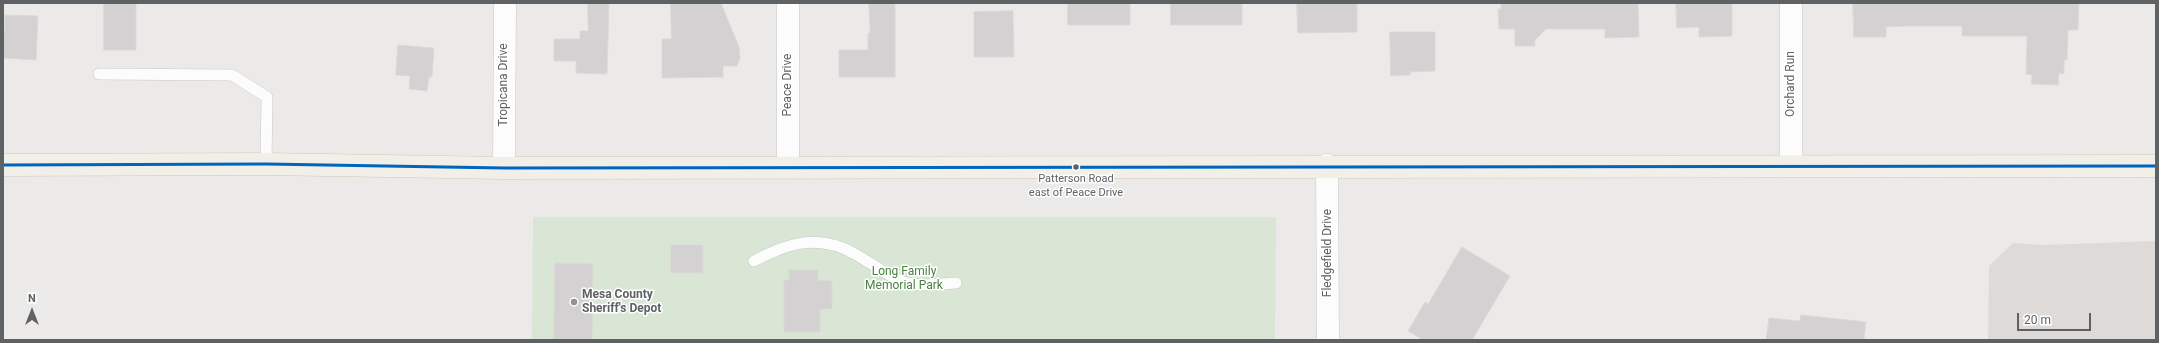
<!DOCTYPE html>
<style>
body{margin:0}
#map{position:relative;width:2159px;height:343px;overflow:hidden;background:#eceae8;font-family:Roboto,sans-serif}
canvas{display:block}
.frame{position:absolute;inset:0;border:4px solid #5e6265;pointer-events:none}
.north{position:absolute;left:12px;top:291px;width:40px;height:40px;-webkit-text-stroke:3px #fff;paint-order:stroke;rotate:0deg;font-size:11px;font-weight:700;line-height:16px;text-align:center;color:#5e6265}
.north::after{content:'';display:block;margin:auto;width:14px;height:18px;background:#5e6265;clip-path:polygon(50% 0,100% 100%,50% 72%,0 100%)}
.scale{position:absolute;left:2017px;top:313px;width:74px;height:18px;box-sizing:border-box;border:2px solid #5e6265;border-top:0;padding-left:5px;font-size:12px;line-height:14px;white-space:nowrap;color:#5e6265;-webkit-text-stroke:3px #fff;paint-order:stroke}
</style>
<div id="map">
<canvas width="2159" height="343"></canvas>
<div class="frame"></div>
<div class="north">N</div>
<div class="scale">20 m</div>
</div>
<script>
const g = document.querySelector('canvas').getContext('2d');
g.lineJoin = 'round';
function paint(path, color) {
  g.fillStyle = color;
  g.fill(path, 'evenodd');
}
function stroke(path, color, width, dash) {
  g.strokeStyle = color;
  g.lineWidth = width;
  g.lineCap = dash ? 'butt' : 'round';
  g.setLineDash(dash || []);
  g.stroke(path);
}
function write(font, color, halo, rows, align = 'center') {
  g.font = font + ' Roboto,sans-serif';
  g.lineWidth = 3;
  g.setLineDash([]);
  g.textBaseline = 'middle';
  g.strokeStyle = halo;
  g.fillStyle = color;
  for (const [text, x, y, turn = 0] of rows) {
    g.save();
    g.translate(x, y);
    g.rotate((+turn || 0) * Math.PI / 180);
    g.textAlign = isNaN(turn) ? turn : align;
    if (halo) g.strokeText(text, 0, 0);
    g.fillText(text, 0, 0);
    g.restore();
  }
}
paint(new Path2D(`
 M2156,241V340H1988L1989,266L2013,243L2042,245Z`), '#dedad8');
paint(new Path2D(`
 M533,217H1276L1275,340H532Z`), '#d9e6d5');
const building = new Path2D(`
 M104,3H136V50H104Z
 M588,3H609L607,74L576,73V61H554V39H580V31H588Z
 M671,3H721L739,47L740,58L737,66H723V77L662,78V39H671Z
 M869,3H895V77H839V50H868V33H870Z
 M1068,3H1130V25H1068Z
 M1171,3H1242V25H1171Z
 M1297,3H1357V32L1298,33Z
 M1501,3H1638L1639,37L1605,38V29H1546L1535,40V46H1515V29H1499L1498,9H1501Z
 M1676,3H1732V36L1699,37V27L1677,28Z
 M1853,3H2079L2078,30H2068L2067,60H2064V74L2059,73L2058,85L2031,84L2032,75L2026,74L2027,36H1962V26H1908L1886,27V37H1854Z
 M1013,11L1014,57H974V12Z
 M5,15L38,16L36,60L3,58Z
 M1390,32H1435V71L1410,72V75L1391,76Z
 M398,45L434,48L432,77H429L427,91L409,89L410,76L396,75Z
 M671,245H703V273H671Z
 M1462,247L1510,276L1472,340H1423L1408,331L1425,302L1428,304Z
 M555,263L593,264L592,340H554Z
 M789,270H818V280L832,281V309H820V332H784V280H789Z
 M1801,315L1866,322L1864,340H1766L1769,318L1800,321Z`);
paint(building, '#d3d1d1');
stroke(building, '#dcdad7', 1);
const service = new Path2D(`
 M99,74L232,75L267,97L266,164
 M754,261C788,243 818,233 855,254C871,263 886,275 903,282C919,287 939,284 956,283`);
const minor = new Path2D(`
 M788,3V167
 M1791,3V166
 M1327,165L1328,340
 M504,168L505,3`);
const primary = new Path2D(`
 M3,165L266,164L504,168L2156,166`);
stroke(service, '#c9c8c8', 12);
stroke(minor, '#c9c8c8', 23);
stroke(primary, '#d2c6b8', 23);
stroke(service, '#fcfcfc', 11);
stroke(minor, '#fcfcfc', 22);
stroke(primary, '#f2efe9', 22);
stroke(new Path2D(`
 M3,165L266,164L504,168L2156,166`), '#0065bd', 3);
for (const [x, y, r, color] of [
 [1076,167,3.5,"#5e6265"],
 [574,302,4,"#909293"]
]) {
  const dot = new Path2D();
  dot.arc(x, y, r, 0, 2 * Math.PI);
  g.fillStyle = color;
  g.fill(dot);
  stroke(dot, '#fff', 1.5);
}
write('11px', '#5e6265', '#fff', [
 ["Patterson Road",1076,179],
 ["east of Peace Drive",1076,193]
]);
write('12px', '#5e6265', '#fff', [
 ["Orchard Run",1791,84,-90],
 ["Tropicana Drive",504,85,-90],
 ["Peace Drive",788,85,-90],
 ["Fledgefield Drive",1328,253,-90]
]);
write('12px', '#47823f', '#fff', [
 ["Long Family",904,272],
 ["Memorial Park",904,286]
]);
write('bold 12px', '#5e6265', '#fff', [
 ["Mesa County",582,295],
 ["Sheriff's Depot",582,309]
], 'left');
</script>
